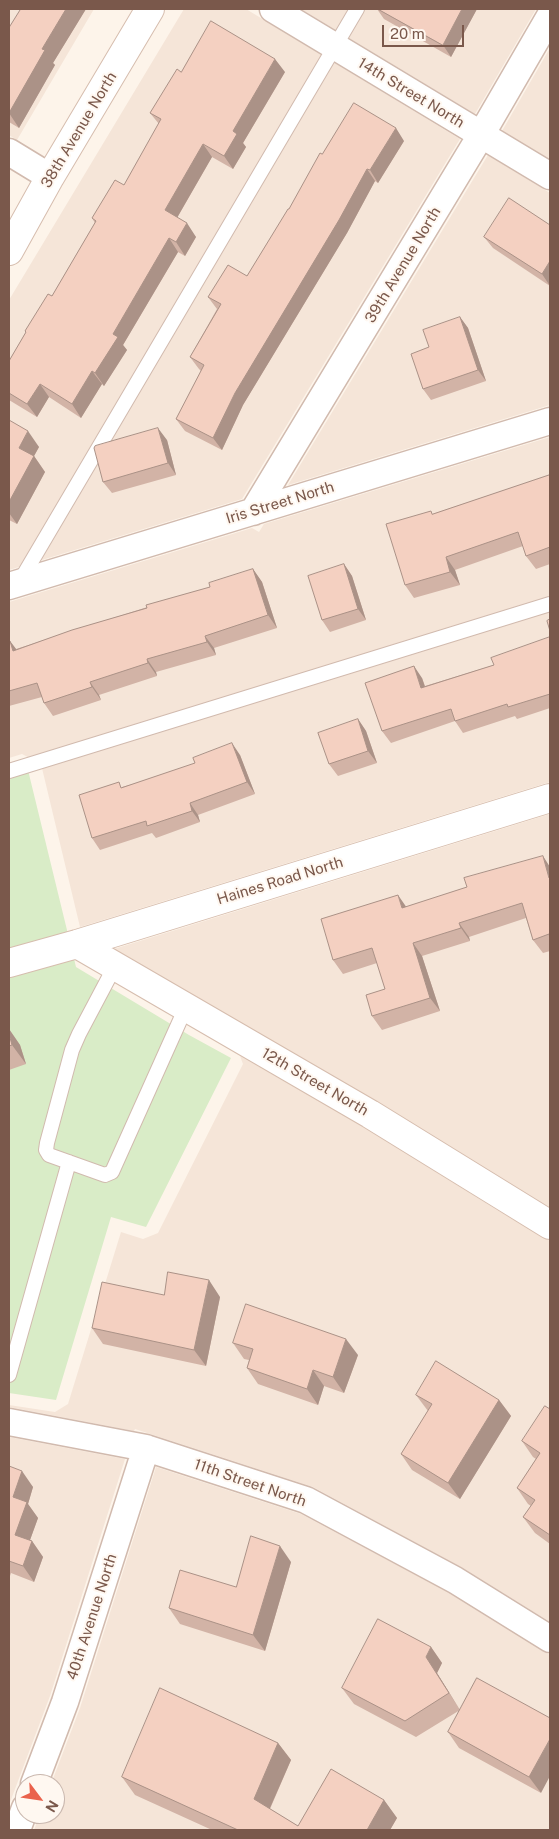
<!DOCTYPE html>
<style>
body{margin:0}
#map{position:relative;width:559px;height:1839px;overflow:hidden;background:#fdf4ea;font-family:"Public Sans",sans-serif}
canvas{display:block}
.frame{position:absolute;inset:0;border:10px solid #7a584b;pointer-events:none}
.north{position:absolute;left:15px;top:1774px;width:50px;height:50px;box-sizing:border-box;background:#fff8f1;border:1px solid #cab8af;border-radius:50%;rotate:121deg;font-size:14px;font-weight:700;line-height:20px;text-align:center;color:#7a584b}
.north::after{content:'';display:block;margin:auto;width:18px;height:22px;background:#ea624c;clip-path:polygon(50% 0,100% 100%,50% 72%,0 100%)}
.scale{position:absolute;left:382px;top:25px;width:82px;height:22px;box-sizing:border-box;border:2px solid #7a584b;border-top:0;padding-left:6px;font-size:15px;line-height:18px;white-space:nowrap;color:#7a584b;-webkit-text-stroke:4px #fff8f1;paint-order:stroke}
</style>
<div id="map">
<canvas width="559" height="1839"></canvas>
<div class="frame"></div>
<div class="north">N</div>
<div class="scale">20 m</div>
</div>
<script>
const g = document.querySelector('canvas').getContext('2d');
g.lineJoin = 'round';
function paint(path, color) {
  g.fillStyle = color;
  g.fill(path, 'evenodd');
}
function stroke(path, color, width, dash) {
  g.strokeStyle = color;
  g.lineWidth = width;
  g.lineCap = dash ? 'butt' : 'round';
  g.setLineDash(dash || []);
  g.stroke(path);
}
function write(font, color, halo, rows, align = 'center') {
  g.font = font + ' "Public Sans",sans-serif';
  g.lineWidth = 4;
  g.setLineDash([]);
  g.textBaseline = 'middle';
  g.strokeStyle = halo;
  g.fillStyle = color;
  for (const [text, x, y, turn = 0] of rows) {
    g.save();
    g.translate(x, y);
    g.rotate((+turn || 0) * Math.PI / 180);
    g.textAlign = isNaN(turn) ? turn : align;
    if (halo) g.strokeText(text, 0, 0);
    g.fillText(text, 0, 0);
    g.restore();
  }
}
paint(new Path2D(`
 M9,9H94L17,140L9,135Z
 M184,9H246L460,139L242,499L9,570V300Z
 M301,9H536L475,114Z
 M550,48V160L502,131Z
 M488,155L550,193V405L288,485Z
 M550,437V782L80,927L41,764L22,754L9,758V602L252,528L259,532L264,524Z
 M550,814V1208L360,1092L114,949Z
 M240,1056L363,1126L497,1210L550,1241V1622L462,1568L313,1487L135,1429L134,1431L9,1407V1405L55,1412L68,1404L121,1232L143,1239L158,1233L243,1064Z
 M9,1437L125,1459L50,1696L9,1805Z
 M156,1467L301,1514L448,1592L550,1655V1830H34L40,1814H55V1784H51L80,1708Z`), '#f5e5d8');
paint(new Path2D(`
 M27,766L76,967L189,1035L231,1058L146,1227L111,1217L56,1400L9,1393V771Z`), '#d9ecc7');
const lane = new Path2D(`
 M20,581L357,9
 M9,771L550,604
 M115,966L79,1034L72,1050L47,1143L46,1150L49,1155L105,1175L112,1172L186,1007
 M9,1375L69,1162`);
const street = new Path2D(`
 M273,9L550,176
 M9,152L50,177
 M253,512L481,135L550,16
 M9,586L550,421
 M9,1422L146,1448L306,1500L455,1580L550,1639
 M34,1784L65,1702L146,1448
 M17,1830L25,1808`);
const secondary = new Path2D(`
 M9,251L50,177L150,9
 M77,944L370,1114L550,1225
 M9,963L77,944L550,798`);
stroke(lane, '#d1baae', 16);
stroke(street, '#d1baae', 29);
stroke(secondary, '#d6bdae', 30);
stroke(lane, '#fff', 14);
stroke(street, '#fff', 26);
stroke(secondary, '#fff', 28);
paint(new Path2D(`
 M21,9H86L53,63L55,65L19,128L9,122V28Z
 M377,9H477L451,57L384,19Z
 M181,72H285L243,143L246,147L233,169L212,157L177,218L196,237L185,256L178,252L123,345L127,350L104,386L102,384L81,418L49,397L37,417L9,400V361L26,332L25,331L52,296L95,223L92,218L124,185L159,124L150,113Z
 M404,141L378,183L375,181L347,233L243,405L222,450L185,431L176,419L201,371L199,369L190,357L217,309L208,297L247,276L289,209L322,154Z
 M550,225V286L493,248L484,237Z
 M460,317L468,328L486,381L431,400L423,389L429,347Z
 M9,420L39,447L34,456L45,472L17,524L9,520Z
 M167,440L176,475L112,493L103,482Z
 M550,475V564L536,569L526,556L523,546L455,570L460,585L414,598L405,585L433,514Z
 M344,564L352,576L366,620L330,632L322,620Z
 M253,569L262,582L277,628L214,648L216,655L156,672L157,676L99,695L101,700L53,716L44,703L42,697L9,706V641H10L16,649L210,587Z
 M550,637V708L517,719L515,716L463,733L455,721L391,743L382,731L422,678L425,686L494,665Z
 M358,719L366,731L377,763L338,776L329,764Z
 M240,755L255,794L198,815L200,822L156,838L152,833L100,850L92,838L122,787Z
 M550,867V951L543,953L533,940L526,918L469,937L470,941L422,956L440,1011L382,1030L372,1016L385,989L377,963L343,974L333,960L406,907Z
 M9,1029L20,1045L26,1064L9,1070Z
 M164,1295L220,1297L206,1366L103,1344L92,1328Z
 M233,1343L358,1355L344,1393L324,1386L318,1405L258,1384L247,1368L249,1360L244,1359Z
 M416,1395L499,1400L511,1416L460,1499L412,1470L401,1454L428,1411Z
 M550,1409V1544L535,1533L523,1517L531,1506L528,1504L517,1488L536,1459L533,1457L522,1441Z
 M9,1466L33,1487L28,1504L38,1518L30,1540L32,1541L43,1557L34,1582L11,1573L9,1579Z
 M291,1562L265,1651L180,1624L169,1608L236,1587Z
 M431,1647L442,1663L437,1673L460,1710L416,1737L354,1704L342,1688Z
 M477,1678L541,1793L459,1748L448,1732Z
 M278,1743L291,1760L270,1809L298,1826L384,1800L397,1818L390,1830H212L135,1795L122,1777Z`), '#d2b3a6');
paint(new Path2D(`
 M66,9H86L53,63L55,65L19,128L9,113L42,49Z
 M462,9H477L451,57L443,45Z
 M275,59L285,72L243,143L246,147L233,169L224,156L233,131Z
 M396,128L404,141L378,183L370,170Z
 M203,144L212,157L174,223L165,210Z
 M367,169L375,181L347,233L243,405L222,450L213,438L235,393Z
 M187,223L196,237L185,256L176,242Z
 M169,238L178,252L123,345L127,350L104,386L95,373L113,334Z
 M550,261V286L542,274Z
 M460,317L468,328L486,381L478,370Z
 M92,371L102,384L81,418L72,404Z
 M40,384L49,397L37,417L27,404Z
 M158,428L167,440L176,475L168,463Z
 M28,431L39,447L34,456L45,472L17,524L9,513V502L19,448Z
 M446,557L455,570L460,585L450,572Z
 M344,564L352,576L366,620L358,609Z
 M253,569L262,582L277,628L268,615Z
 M205,636L214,648L216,655L207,642Z
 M10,641L19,653L13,651Z
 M147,659L156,672L157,676L148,663Z
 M414,666L422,678L429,699L421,688Z
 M90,682L99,695L101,700L92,687Z
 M358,719L366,731L377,763L368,751Z
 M232,743L240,755L255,794L247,782Z
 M190,803L198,815L200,822L192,811Z
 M543,856L550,867V880L549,878Z
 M398,895L407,908H402Z
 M459,923L469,937L470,941L461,928Z
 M413,943L422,956L440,1011L430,998Z
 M9,1029L20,1045L26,1064L12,1045L9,1034Z
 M209,1280L220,1297L206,1366L194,1350Z
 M346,1339L358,1355L344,1393L333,1377Z
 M313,1370L324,1386L318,1405L307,1389Z
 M499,1400L511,1416L460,1499L448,1483Z
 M22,1471L33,1487L28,1504L38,1518L26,1551L15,1535L13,1497Z
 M32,1541L43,1557L34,1582L23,1566Z
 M280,1546L291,1562L265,1651L253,1635Z
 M431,1647L442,1663L437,1673L460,1710L426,1657Z
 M550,1739V1776L541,1793L529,1777Z
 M278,1743L291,1760L266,1817L254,1799Z
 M384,1800L397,1818L390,1830H367Z`), '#ab9287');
const building = new Path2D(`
 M21,9H66L42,49L45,50L9,113V28Z
 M378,9H462L443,45Z
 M211,21L275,59L233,131L237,134L224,156L203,144L165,210L187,223L176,242L169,238L113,334L118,337L95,373L92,371L72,404L40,384L27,404L9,393V361L26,332L25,331L48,294L52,296L96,221L92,218L115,180L124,185L161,119L150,113L177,69L181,72Z
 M354,103L396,128L370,170L367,169L339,220L235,393L213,438L176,419L204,365L190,357L221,304L208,297L228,265L247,276L288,209H289L320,153L322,154Z
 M509,198L550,225V261L542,274L484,237Z
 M460,317L478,370L423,389L411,354L429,347L423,330Z
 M9,420L28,431L19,448L34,456L9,502Z
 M158,428L168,463L103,482L94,448L95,446Z
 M550,475V547L526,556L518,532L446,557L450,572L405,585L386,524L431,511L432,514Z
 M344,564L358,609L322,620L308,576Z
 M253,569L268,615L205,636L207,642L147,659L148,663L90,682L92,687L44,703L37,683L9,691V641H10L13,651L72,630L147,608L146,605L210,587L209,583Z
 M550,619V631L547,621Z
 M550,637V694L508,707L507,704L455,721L451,709L382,731L365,683L414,666L421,688L494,665L491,658Z
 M358,719L368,751L329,764L318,733Z
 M232,743L247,782L190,803L192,811L147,826L146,821L92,838L79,795L119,782L121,788L195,763L193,758Z
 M543,856L549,878H550V938L549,934L533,940L522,903L459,923L461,928L413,943L430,998L372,1016L366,995L385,989L372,948L333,960L321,919L398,895L402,908L467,887L464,878Z
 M9,1034L12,1045L9,1046Z
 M168,1272L209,1280L194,1350L92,1328L102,1282L164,1295Z
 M246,1304L346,1339L333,1377L313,1370L307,1389L247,1368L253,1349L233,1343Z
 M436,1361L499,1400L448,1483L401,1454L432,1404L416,1395Z
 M545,1406L550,1409V1535L523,1517L535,1500L517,1488L540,1453L522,1441Z
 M9,1466L22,1471L13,1497L27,1502L15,1535L32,1541L23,1566L9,1561Z
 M251,1536L280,1546L253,1635L169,1608L180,1570L236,1587Z
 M378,1619L431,1647L426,1657L449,1693L405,1721L342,1688Z
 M477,1678L550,1718V1739L529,1777L448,1732Z
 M160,1688L278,1743L254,1799L298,1826L331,1769L384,1800L367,1830H238L122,1777Z`);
paint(building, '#f4d0c1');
stroke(building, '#ab9287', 1);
write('15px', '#7a584b', '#fff8f1', [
 ["14th Street North",411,93,31],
 ["38th Avenue North",79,130,-59],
 ["39th Avenue North",403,265,-59],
 ["Iris Street North",280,503,-17],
 ["Haines Road North",280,881,-17],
 ["12th Street North",315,1082,30],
 ["11th Street North",250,1483,19],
 ["40th Avenue North",92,1617,-72]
]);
</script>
